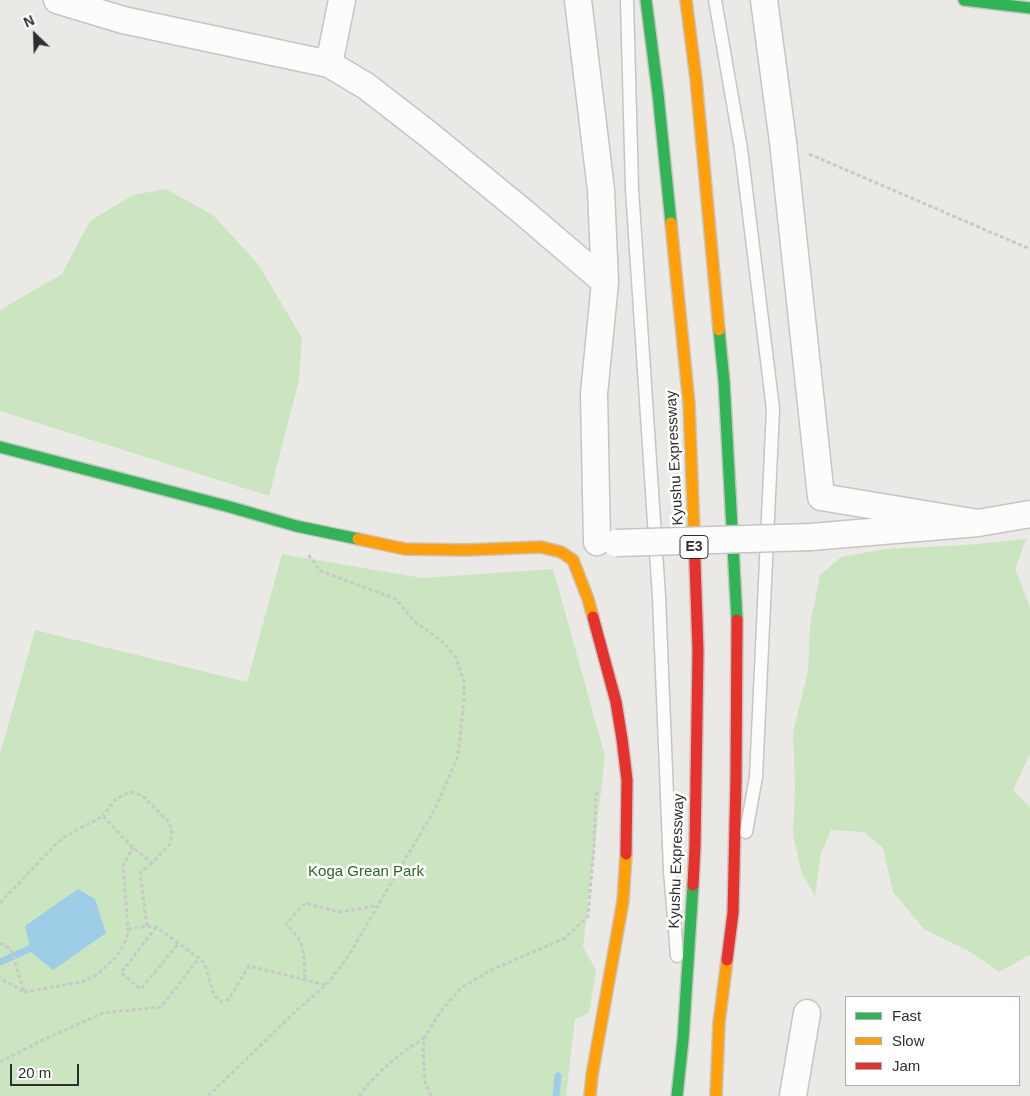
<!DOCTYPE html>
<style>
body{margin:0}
#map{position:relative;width:1030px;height:1096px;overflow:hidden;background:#ebe9e5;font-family:Arial,sans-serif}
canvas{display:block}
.legend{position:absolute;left:845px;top:996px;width:175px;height:90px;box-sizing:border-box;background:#fff;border:1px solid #ababab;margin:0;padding:6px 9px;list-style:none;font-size:15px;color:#2e2e2e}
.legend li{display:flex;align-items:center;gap:10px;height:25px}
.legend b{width:25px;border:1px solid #ababab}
.north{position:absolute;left:10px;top:10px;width:50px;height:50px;-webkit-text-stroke:4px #fff;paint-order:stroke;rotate:336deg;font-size:14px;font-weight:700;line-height:20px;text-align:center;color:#2e2e2e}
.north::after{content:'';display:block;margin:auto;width:18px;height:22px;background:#2e2e2e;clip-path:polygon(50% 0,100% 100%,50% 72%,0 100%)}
.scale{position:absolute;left:10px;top:1064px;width:69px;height:22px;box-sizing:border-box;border:2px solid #2e2e2e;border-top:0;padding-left:6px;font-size:15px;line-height:18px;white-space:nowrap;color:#2e2e2e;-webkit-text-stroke:4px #fff;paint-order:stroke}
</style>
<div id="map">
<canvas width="1030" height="1096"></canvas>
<ul class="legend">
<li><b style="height:6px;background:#30b455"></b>Fast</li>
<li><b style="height:6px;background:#ff9f0a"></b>Slow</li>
<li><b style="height:6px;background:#e5322d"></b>Jam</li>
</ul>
<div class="north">N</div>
<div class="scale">20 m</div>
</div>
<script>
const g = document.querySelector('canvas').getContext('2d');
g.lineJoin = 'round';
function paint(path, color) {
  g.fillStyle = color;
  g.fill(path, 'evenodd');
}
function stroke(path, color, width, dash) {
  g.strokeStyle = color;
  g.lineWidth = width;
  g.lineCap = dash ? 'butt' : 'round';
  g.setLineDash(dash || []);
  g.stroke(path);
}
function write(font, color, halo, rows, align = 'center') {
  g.font = font + ' Arial,sans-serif';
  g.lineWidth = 5;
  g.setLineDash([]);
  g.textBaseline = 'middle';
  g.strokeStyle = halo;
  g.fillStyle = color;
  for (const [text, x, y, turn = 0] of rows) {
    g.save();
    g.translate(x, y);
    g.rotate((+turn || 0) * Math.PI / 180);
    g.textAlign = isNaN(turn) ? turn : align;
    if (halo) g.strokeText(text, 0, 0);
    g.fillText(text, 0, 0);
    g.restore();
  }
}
paint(new Path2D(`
 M166,189L213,215L258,264L302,338L299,380L269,496L0,411V310L62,274L90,221L133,195Z
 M1026,539L1015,569L1030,607V754L1013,790L1030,807V955L999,972L969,951L924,929L893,892L883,848L864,832L831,830L821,854L815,896L802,874L793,835L795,786L793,732L808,671L810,625L820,575L841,557L886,549L966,545Z
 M282,554L422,578L553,569L605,756L583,947L596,970L589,1013L575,1019L566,1096H0V754L35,630L247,682Z`), '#cbe5c0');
paint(new Path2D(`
 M78,889L95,899L106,933L53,970L31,952L25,926Z`), '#9dcde7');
stroke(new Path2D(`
 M0,962L38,945
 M556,1096L558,1076`), '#9dcde7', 7);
const lane = new Path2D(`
 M627,0L632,189L659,597L670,870L677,956
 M715,0L741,149L773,409L756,777L746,832`);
const street = new Path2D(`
 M57,0L123,20L329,64L366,86L428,134L522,211L605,282
 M578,0L601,190L605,282L594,394L597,542
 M764,0L783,142L821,497L978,523
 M329,64L342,0
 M811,537L978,523L1030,514
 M793,1096L807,1013`);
const fast = new Path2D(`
 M646,0L658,94L671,223
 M964,0L1030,8
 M719,330L724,381L737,620
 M0,447L230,507L296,526L358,539
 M677,1096L683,1040L693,885`);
const slow = new Path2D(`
 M686,0L696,79L719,330
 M671,223L689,404L694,533
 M358,539L405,549L466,550L541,547L561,552L573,560L588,599L593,617
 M590,1096L592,1075L623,901L626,854
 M716,1096L719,1023L727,960`);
const jam = new Path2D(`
 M593,617L616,702L622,739L627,780L626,854
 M693,885L695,847L698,651L694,533
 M727,960L733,913L736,780L737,620`);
stroke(lane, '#c6c5c4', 15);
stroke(street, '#c6c5c4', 29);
stroke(fast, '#c6c5c4', 14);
stroke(slow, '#c6c5c4', 14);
stroke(jam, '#c6c5c4', 14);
stroke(new Path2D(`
 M809,154L1030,249
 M0,903L55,845L66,836L103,816L133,848L152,863L170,844L172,830L168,821L144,797L134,792L125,794L115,800L103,816
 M147,926L140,873L152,863
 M156,927L121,973L141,989L179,943
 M128,929L147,926L156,927L199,958L205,964L214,995L222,1002L229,999L249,966L326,985
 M0,943L11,949L24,992L0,978
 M305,979C304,953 306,943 286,924L305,903L339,912L376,906
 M24,992L82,982L98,974L117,956L127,938L128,929L123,865L133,848
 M0,1062L45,1039L103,1013L161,1007L199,958
 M208,1096L296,1011L326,985L346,960L436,807L458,756L464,699V681L456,658L444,643L414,621L396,599L320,571L308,554
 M359,1096C376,1073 400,1053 424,1038
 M431,1096L425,1082L423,1052L424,1038L441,1011L461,988L489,971L565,938L588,916L594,847L596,794L601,792`), '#c9c9c8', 3, [4, 2.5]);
stroke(lane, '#fcfcfb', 12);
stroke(street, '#fcfcfb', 26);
stroke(fast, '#30b455', 11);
stroke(slow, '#ff9f0a', 11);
stroke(jam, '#e5322d', 11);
const streetBridge = new Path2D(`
 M616,543L811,537`);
stroke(streetBridge, '#c6c5c4', 29, []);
stroke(streetBridge, '#fcfcfb', 26);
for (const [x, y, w] of [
 [694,547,28]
]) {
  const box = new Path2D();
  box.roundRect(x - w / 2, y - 11.5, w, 23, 4);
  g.fillStyle = '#fff';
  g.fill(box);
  stroke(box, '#2e2e2e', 1);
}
write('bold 14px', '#2e2e2e', null, [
 ["E3",694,547]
]);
write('15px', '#2e2e2e', '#fff', [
 ["Kyushu Expressway",675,458,-93],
 ["Kyushu Expressway",677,861,-88]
]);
write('15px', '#286920', '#fff', [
 ["Koga Grean Park",366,872]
]);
</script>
